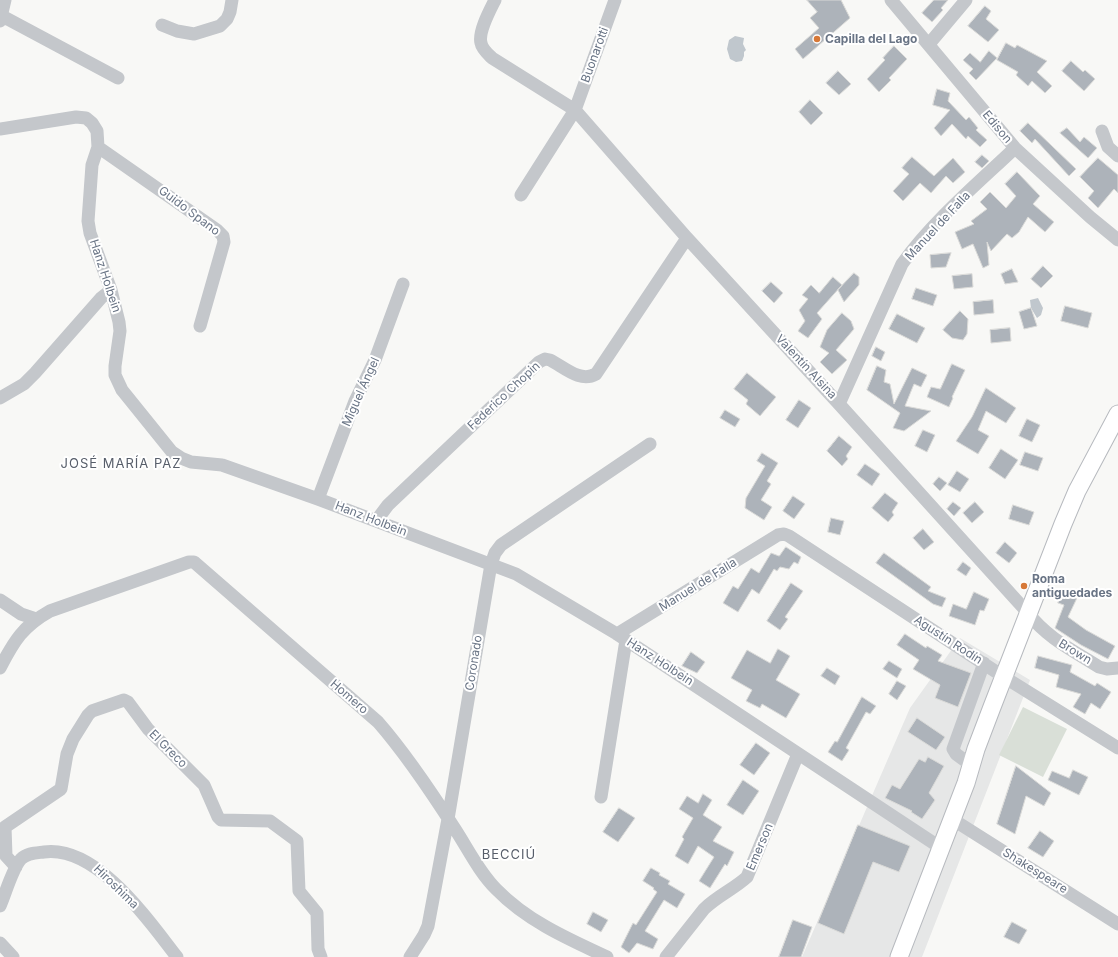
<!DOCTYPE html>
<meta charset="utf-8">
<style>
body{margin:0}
canvas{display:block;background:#f8f8f6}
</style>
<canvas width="1118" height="957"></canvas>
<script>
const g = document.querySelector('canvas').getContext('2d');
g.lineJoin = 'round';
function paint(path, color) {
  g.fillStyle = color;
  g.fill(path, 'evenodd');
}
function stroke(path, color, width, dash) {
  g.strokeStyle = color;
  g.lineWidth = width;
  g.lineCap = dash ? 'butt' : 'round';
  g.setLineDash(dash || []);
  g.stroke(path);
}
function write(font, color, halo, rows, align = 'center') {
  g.font = font + ' Inter,sans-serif';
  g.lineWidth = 4;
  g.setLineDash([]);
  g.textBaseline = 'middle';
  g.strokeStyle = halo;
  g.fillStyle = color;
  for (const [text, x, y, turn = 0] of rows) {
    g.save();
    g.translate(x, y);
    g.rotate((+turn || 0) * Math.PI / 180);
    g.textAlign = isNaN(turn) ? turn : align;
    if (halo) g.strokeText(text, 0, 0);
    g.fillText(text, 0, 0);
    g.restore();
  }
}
paint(new Path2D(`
 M960,638L1030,680L922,957H802L910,708Z`), '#e6e7e7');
paint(new Path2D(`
 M1023,707L1067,729L1043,777L999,755Z`), '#d9dfd7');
paint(new Path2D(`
 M735,36L744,38L743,44L746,50L744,52V56L742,61L736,62L730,59L727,49L729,40Z
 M1038,298L1043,308L1041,315L1037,318L1031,308L1030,300Z`), '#c0c7cd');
const building = new Path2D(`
 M807,0H841L850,18L803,59L795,49L819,28L810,18L817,12Z
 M934,0H948L941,8L943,10L932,22L922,13Z
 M985,6L991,11L986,19L999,30L988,42L968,26Z
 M1006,43L1015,48L1017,45L1047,61L1037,72L1052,86L1045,93L1032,81L1028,86L1016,75L1018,72L997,60Z
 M894,46L907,59L889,78L891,80L879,92L867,79L885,60L883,58Z
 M989,51L997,58L976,80L969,73L973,69L963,60L970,53L980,62Z
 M1071,61L1083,72L1085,70L1095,79L1084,91L1062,71Z
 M838,71L851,84L839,95L826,83Z
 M937,89L950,93L948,101L966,120L969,117L978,128L976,130L987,140L980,147L968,136L966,139L952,124L941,136L934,128L950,110L933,105Z
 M810,100L823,113L811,125L799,112Z
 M1028,123L1076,169L1069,176L1035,139L1032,143L1020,131Z
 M1067,128L1080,142L1084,137L1097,148L1088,158L1060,133Z
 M982,155L989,161L982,168L975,162Z
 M912,157L934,176L953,158L965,172L953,183L946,176L931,193L920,183L903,201L893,191L909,174L902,168Z
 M1098,158L1118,175V193L1114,189L1098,208L1088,198L1094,191L1080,177Z
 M1017,172L1040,196L1033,204L1054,222L1045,232L1028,217L1019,232L1012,238L1007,234L991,251L987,242L989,265L983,268L973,244L962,249L955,232L974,224L971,221L987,209L980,202L990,192L1006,208L1016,196L1005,184Z
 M951,253L946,267L931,268L930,255Z
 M1043,266L1053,276L1041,288L1031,279Z
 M1012,269L1018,282L1005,284L1001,274Z
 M854,273L859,277V285L844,302L838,290Z
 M972,274L973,287L954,289L952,276Z
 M833,277L842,285L817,313L822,319L808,338L798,331L805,321L799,310L808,299L802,295L811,285L819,293Z
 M771,282L783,293L774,303L762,291Z
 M916,288L937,295L933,306L912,299Z
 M993,300L994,313L974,315L973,302Z
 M1065,306L1092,313L1088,328L1061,321Z
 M1031,308L1037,326L1024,329L1019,312Z
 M960,311L968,319L967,334L963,340L952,338L943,330Z
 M842,313L851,321L854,329L836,350L847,360L832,374L820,362L829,353L820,347L827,330Z
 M897,314L925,328L917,343L889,329Z
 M1010,328L1011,341L991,343L990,330Z
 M876,347L885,352L881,361L872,356Z
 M952,364L965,370L952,397L953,398L949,407L927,397L931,387L940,389Z
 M877,366L886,370L884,382L890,384L894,404L912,368L927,375L921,387L914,384L905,406L931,411L904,431L893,428L900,413L867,390Z
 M747,373L776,397L760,416L746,404L748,400L734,389Z
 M986,388L1016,408L1006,423L986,411L978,430L989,436L978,454L956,441L972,417Z
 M799,400L811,408L798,428L786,420Z
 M725,410L740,419L735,427L720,418Z
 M1027,419L1040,425L1032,442L1019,436Z
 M923,430L935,435L927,452L915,446Z
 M839,436L852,447L846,456L848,459L842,466L827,451Z
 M1001,449L1018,460L1005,479L989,468Z
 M1025,452L1043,458L1038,471L1020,465Z
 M762,453L778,463L767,481L771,484L761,500L772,507L764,520L745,508L746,498L765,466L757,461Z
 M865,464L880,474L872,486L857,475Z
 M957,471L969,479L960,492L948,485Z
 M939,477L947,483L940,491L933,484Z
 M885,493L898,503L892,512L894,515L888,522L872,508Z
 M793,496L805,504L794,519L783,511Z
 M953,502L961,508L954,516L947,509Z
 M975,502L984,512L972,523L963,513Z
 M1013,505L1034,512L1029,525L1009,519Z
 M831,518L844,521L840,535L828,532Z
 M923,529L934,542L924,550L913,538Z
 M1005,542L1017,553L1009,563L996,553Z
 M786,547L801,557L798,564L794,562L789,569L780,567L777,571L774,569L759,594L752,589L738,612L723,603L733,586L738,589L751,568L759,573L771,553L779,556Z
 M884,553L931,587L928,591L946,598L942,607L933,604L876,563Z
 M963,562L971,568L966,576L957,570Z
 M791,583L803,591L785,617L788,619L780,630L767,621Z
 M974,592L989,599L984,611L980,610L975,625L949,616L953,604L966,609Z
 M1063,592L1077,598L1068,617L1086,630L1115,646L1108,659L1081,645L1055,628L1064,605L1058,603Z
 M905,634L926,648L927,646L942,655L938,661L971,673L958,707L935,698L940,685L913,669L919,660L897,645Z
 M778,649L790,656L776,680L800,694L786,718L762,704L760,708L746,701L752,690L731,678L747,650L770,663Z
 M691,652L705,662L697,673L682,666Z
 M1038,656L1072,665L1070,672L1095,686L1097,683L1111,692L1100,709L1091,703L1085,714L1073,707L1081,694L1056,687L1059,675L1035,668Z
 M889,661L902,669L897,678L883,669Z
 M827,668L840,676L835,685L821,676Z
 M897,681L906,686L897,700L889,694Z
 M862,697L876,706L870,714L866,712L846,748L849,750L842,761L828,752L835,741L837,742Z
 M917,718L945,737L936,750L908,732Z
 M756,743L770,753L754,775L740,765Z
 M928,757L944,766L929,793L935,800L922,819L911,812L912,811L885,798L892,785L900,789L919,759L925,762Z
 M1016,766L1051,793L1044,806L1026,796L1015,834L997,824Z
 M1073,770L1088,777L1079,795L1048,780L1052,771L1069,778Z
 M743,780L759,791L743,815L727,805Z
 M703,794L712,800L703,815L722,827L713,841L734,852L727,866L725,864L710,888L699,881L714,857L698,846L688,864L675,856L684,839L682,837L693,818L679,809L687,796L698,803Z
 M619,808L635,818L618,842L603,832Z
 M858,825L910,846L899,872L873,862L844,934L818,923Z
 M1040,831L1054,841L1043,857L1028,848Z
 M651,868L660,873L659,875L670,881L668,884L685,894L677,908L664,900L645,931L658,939L653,949L637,943L629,953L621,947L633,923L636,925L657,892L653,889L654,888L643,881Z
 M593,912L608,920L601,932L587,924Z
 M793,920L812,927L801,957H779Z
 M1012,922L1027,930L1019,944L1004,937Z`);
paint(building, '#adb3ba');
stroke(building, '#dadad8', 1);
const major = new Path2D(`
 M899,957L966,783L976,749L992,707L1063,524L1077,491L1118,414`);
stroke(major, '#b7babf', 19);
stroke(new Path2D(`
 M495,0C490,10 478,32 481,43C482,49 488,54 492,58L575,110L687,238L839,404L1028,613C1047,638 1074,651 1099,667L1107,669L1118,668
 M891,0L1015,148L1090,217L1118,240
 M2,16L118,78
 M0,21L5,0
 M162,25L177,31L194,34L220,26L227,19L230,12L232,0
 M929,44L966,0
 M0,129L76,117L86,118L92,123L97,131L98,147L92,165L88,221L90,233L111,290L119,322L120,331L115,366V375L122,390L172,452L181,458L191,462L222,465L318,499L516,574L617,634L941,848
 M1102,131L1108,147L1118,156
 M98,147L217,230L223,236L224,242L200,326
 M521,195L575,110L615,0
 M0,398L24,384L35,373L101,298L111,290
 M839,404L902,264C933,221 976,185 1015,148
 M318,499L355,401L375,360L403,284
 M376,521L388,505L539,362L545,359L550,360C564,367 580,383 596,374L687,238
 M0,600L21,614L36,619
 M617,634L778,535L784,534L789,536L1004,677L1118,748
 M0,668C14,641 23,626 50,611L189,562H194L378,722C406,754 432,793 455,829C468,849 479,872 496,889C527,921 568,939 607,957
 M971,765L956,754L953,749L984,663
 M601,797L626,640
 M952,819L1118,924
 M16,867L6,856L5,827L61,789L67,754L73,739L88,715L92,711L124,700L128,702L148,729L204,785L218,817L221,820L270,821L297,841L299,891L317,913L318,949L321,957
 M0,906C5,895 13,867 21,859C27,853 36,853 44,852C97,845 148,920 177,957
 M0,943L13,957
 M410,957L424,935L428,926L448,819L491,564L495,553L501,545L650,444
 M666,957L704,909C717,896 734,889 747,877L798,754`), '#c4c7cb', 13);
stroke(major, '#fff', 17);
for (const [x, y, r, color] of [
 [817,39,4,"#d77837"],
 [1024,586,4,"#d77837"]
]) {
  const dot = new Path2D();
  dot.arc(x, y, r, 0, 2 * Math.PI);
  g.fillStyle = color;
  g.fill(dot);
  stroke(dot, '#fff', 1.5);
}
write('bold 12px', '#697485', '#fff', [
 ["Capilla del Lago",825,39],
 ["Roma",1032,579],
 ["antiguedades",1032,593]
], 'left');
write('12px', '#697485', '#fff', [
 ["Buonarotti",595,55,-70],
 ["Edison",997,127,50],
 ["Guido Spano",189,211,37],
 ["Manuel de Falla",938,226,-47],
 ["Hanz Holbein",105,276,72],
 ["Valentín Alsina",806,367,47],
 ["Miguel Ángel",361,392,-66],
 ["Federico Chopin",504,396,-43],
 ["Hanz Holbein",371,519,21],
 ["Manuel de Falla",698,585,-32],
 ["Agustín Rodín",948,640,33],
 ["Brown",1075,652,31],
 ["Hanz Holbein",660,662,33],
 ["Coronado",474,663,-81],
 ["Homero",349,697,41],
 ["El Greco",168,749,45],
 ["Emerson",760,847,-67],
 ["Shakespeare",1035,871,32],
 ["Hiroshima",116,887,44]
]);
g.letterSpacing = '1px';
write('13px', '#575e6a', '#fff', [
 ["JOSÉ MARÍA PAZ",121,464],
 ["BECCIÚ",509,855]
]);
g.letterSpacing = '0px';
</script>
